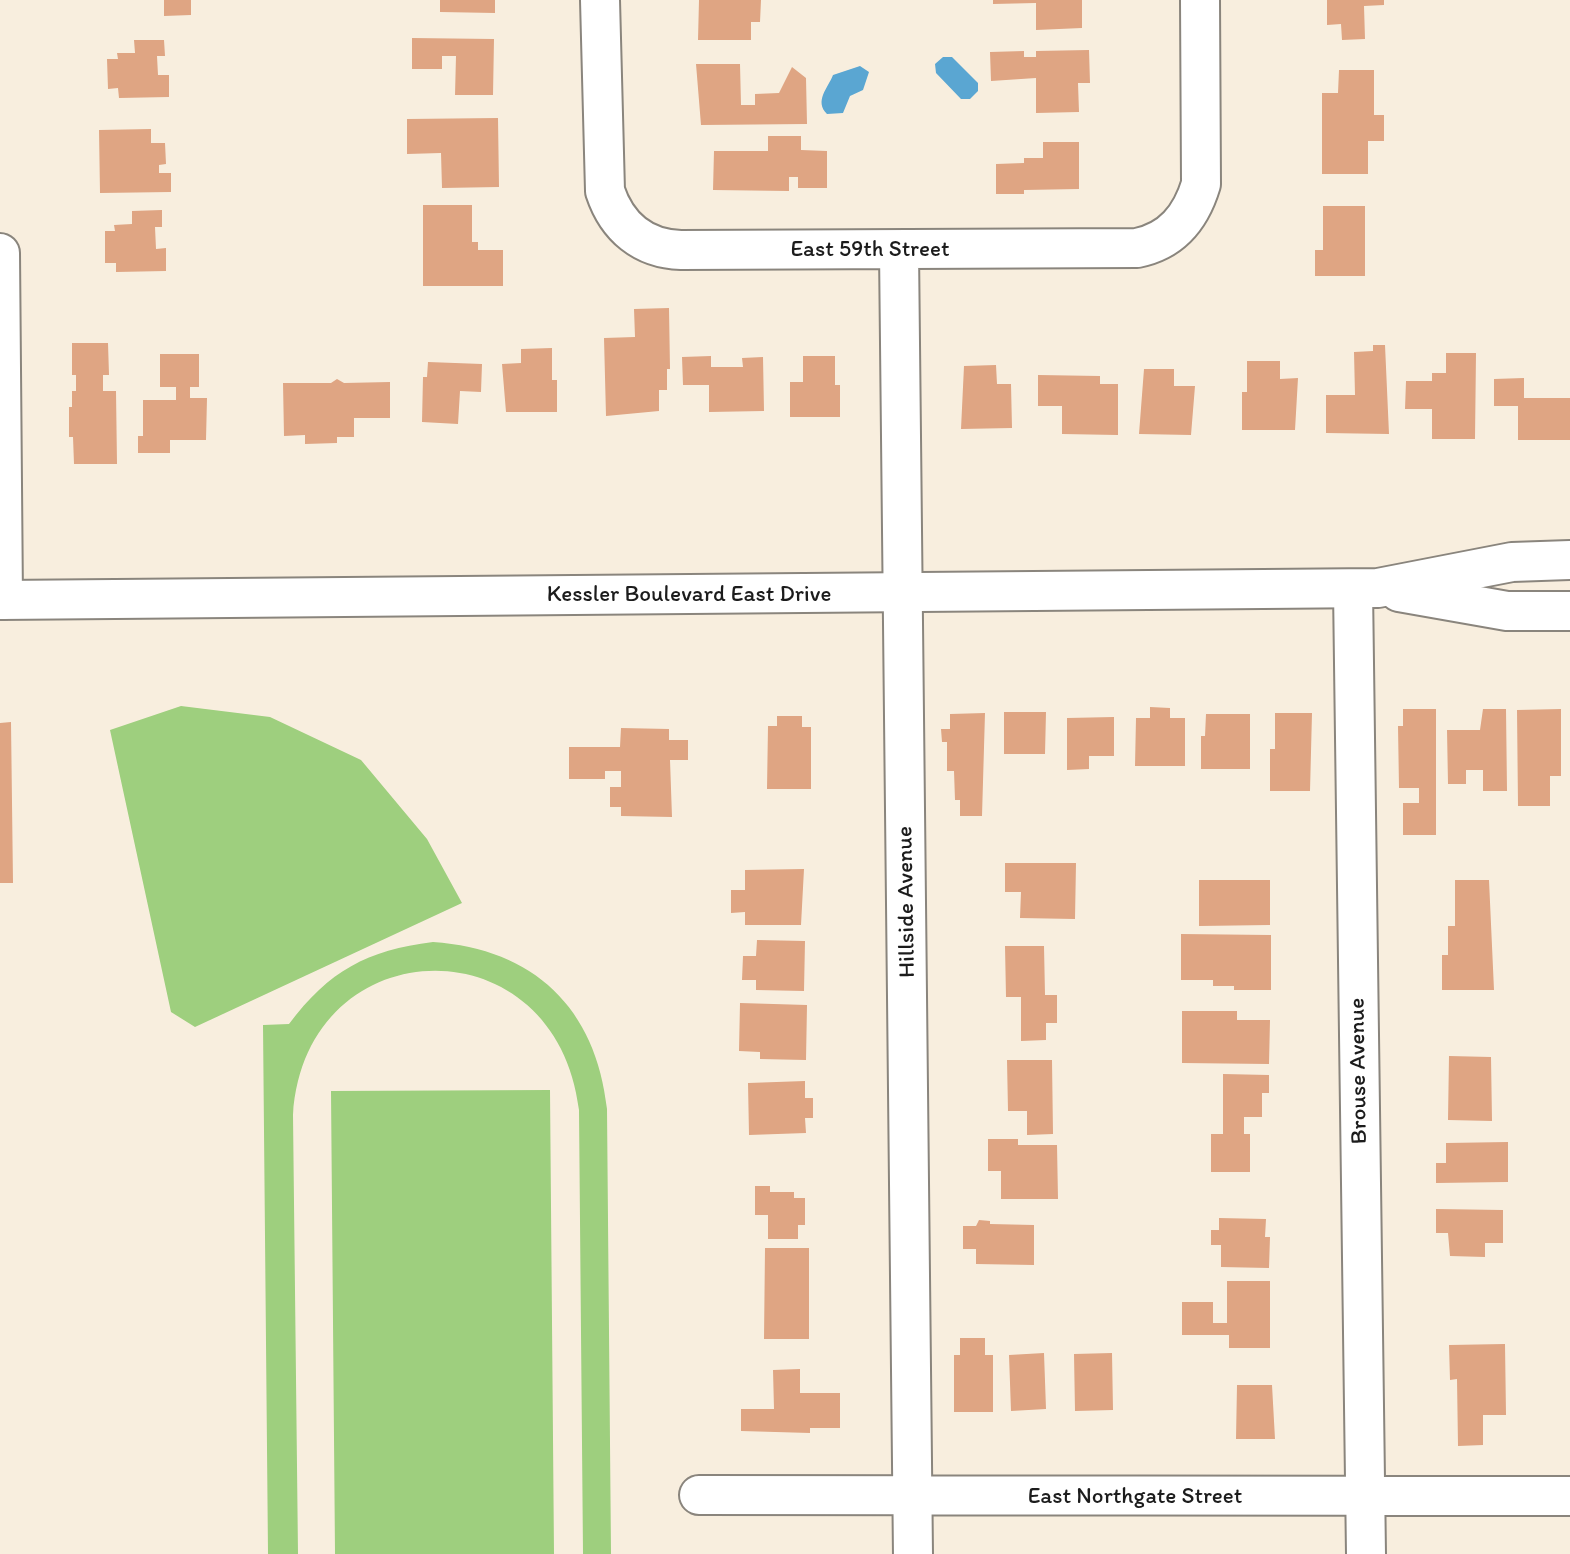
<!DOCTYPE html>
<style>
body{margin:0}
canvas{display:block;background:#f8eede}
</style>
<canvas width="1570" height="1554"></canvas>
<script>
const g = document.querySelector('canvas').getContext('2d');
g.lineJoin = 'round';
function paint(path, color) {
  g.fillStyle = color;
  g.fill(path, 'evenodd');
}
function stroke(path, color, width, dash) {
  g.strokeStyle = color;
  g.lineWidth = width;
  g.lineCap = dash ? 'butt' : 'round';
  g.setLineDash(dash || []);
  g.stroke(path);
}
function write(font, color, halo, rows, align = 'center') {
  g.font = font + ' Itim,sans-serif';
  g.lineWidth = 5;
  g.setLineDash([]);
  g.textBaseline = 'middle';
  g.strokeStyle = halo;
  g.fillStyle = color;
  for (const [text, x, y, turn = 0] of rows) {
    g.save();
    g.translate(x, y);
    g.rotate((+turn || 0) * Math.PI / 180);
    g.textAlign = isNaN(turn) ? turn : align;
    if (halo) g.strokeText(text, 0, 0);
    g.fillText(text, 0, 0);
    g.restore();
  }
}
paint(new Path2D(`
 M181,706L270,717L361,760L427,839L462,903L195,1027L171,1012L110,730Z
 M433,942C534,949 596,1008 607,1109L611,1554H583L579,1110C556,920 305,927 293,1115L298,1554H268L263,1025L289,1024C329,971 367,950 433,942Z
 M550,1090L554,1554H335L331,1091Z`), '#9ecf7e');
paint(new Path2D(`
 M943,57H952L978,83V91L970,99H961L936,73L935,64Z
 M860,66L869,72L863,90L850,96L843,113L827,114C814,101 828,88 833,75Z`), '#5aa6d2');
paint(new Path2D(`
 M164,0H191V15L164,16Z
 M440,0H495V13L440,12Z
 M699,0H761L760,22H751V40H698Z
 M993,0H1082V28L1036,30V3L993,4Z
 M1327,0H1384V5L1364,6L1365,39L1342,40L1341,24L1327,25Z
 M412,38L494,39L493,95H455L456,56H442V69H412Z
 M134,40H164L165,56H157L158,75H169V97L119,98L118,88L108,89L107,59H118L117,53H135Z
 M1089,50L1090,83H1078L1079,112L1036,113V78L991,81L990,52L1024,51V57H1036V51Z
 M696,64H740L741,105H755V94L779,93L792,67L806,78L807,124L701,125Z
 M1339,70H1374V115H1384V141H1368V174H1322V93H1338Z
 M498,118L499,187L442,188L441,153L407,154V119Z
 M151,129V143H165L166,164L159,165V173H171V192L100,193L99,130Z
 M768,136H801V150L827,151V188H798V177H789V191L713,190L714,151H768Z
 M1043,142H1079V189L1024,190V194H996V164L1024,163V158H1043Z
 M423,205H472V242H478V250H503V286H423Z
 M1323,206H1365V276H1315V250H1323Z
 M162,210V227H155L156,249L166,248V271L116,272V263H105V231H115L114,225L132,224V211Z
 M669,308L670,369H667V390H659V411L606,416L604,338L635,337L634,309Z
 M72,343H108L109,375H103V391H116L117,464H74L73,437H69V407H72V391H76V375H72Z
 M1373,345H1385L1389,434L1326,433V395H1355L1354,352L1373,351Z
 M552,348V380H557V412H506L502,364L521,363V349Z
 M1446,353H1476L1475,439H1432V409H1405L1406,381H1432V373H1446Z
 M160,354H199V387H190V398H207L206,440H170V453H138V436H143V400H176V387H160Z
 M711,356V367H743L742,358L763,357L764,411L709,412V385H683L682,357Z
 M803,356H835V385H840V417H790V382H803Z
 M1247,361H1280V379L1298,378L1295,430H1242V392H1247Z
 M428,362L482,364L481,392L460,391L458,424L422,422L423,377H427Z
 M996,365L997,384H1011L1012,428L961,429L964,366Z
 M1144,369H1174V386H1195L1191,435L1139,434Z
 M1038,375L1100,376V384H1118V435L1062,434V406H1038Z
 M1524,378V398H1570V440H1518V406H1494V379Z
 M337,379L344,383L390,382V418H354V437H337V443L305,444V435L284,436L283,383H331Z
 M1150,707L1170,708V718H1185V766H1135L1136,718H1150Z
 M1403,709H1436V835H1403V803H1419V788H1399L1398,726H1403Z
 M1483,709H1506L1507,791H1483V770H1466V784H1448L1447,730H1480Z
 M1561,709V776H1550V806H1518L1517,710Z
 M1004,712H1046L1045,754H1004Z
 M985,713L982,816H960V800H955L954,771H947V742H942L941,729H950V714Z
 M1275,713H1312L1310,791H1270V749H1275Z
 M1206,714H1250V769H1201V736H1205Z
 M777,716H802V727H811V789H767L768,726H777Z
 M1114,717V756H1089V769L1067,770V718Z
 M11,722L13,883H0V723Z
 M621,728L669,729V740H688V760H670L672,817L621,816V807H610V787H621V771H605V779H569V747H620Z
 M1005,863H1076L1075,919L1020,918L1021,892H1005Z
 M804,869L801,925H745V912L731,913V890H745V870Z
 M1199,880H1270V925L1199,926Z
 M1455,880H1489L1494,990H1442V955H1448V926H1455Z
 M1181,934L1271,935V990H1234V986H1213V980H1181Z
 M757,940L805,941L804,991L756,990V980H742L743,956H756Z
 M1005,946H1044L1045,995H1057V1023H1046V1040L1021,1041V997H1006Z
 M740,1003L807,1005L806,1060L760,1059V1052L739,1051Z
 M1182,1011H1237V1020H1270L1269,1064L1182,1063Z
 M1449,1056L1491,1057L1492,1121L1448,1120Z
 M1007,1060H1052L1053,1134L1027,1135V1111H1008Z
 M1223,1074L1269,1075V1093H1262V1117H1244V1134H1250V1172H1211V1134H1223Z
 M805,1081V1098H813V1118H805L806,1133L749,1135L748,1083Z
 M988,1139H1018V1145H1057L1058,1199H1001V1171H988Z
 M1508,1142V1182L1436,1183V1163H1446V1143Z
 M755,1186H770V1192H794V1198H805V1225H798V1239H768V1215H755Z
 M1436,1209L1503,1210V1243H1485V1257L1450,1256L1448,1233H1436Z
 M1219,1218L1266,1219L1265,1237H1270L1269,1268L1221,1267V1245H1211V1230H1219Z
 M979,1220L990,1221V1224L1034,1225V1265L976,1264V1249H963V1226H976Z
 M765,1248H809V1339H764Z
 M1227,1281H1270V1348H1229V1335H1182V1302H1213V1323H1227Z
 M960,1338H985V1355H993V1412H954V1355H960Z
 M1505,1344L1506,1415H1483V1445L1458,1446L1457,1379L1450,1380L1449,1345Z
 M1044,1353L1046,1409L1011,1411L1009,1355Z
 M1112,1353L1113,1410L1075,1411L1074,1354Z
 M800,1369V1393H840V1428H810V1433L741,1431V1409H774L773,1370Z
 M1237,1385H1272L1275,1439H1236Z`), '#dfa583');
const minor = new Path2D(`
 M600,0L605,191C617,227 643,249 681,250L1137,248C1172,241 1191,217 1201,184L1200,0
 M899,250L913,1554
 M0,253L3,600
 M1353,589L1366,1554
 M699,1495L1570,1496`);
const major = new Path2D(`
 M1399,592L1507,611H1570
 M0,600L1378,588L1512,562L1570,560`);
stroke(minor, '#8a857d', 42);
stroke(major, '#8a857d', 42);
stroke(minor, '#fff', 38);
stroke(major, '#fff', 38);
write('23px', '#1c1c1c', '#fff', [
 ["East 59th Street",870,250],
 ["Kessler Boulevard East Drive",689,595],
 ["Hillside Avenue",907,902,-91],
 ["Brouse Avenue",1359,1071,-91],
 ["East Northgate Street",1135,1497]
]);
</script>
